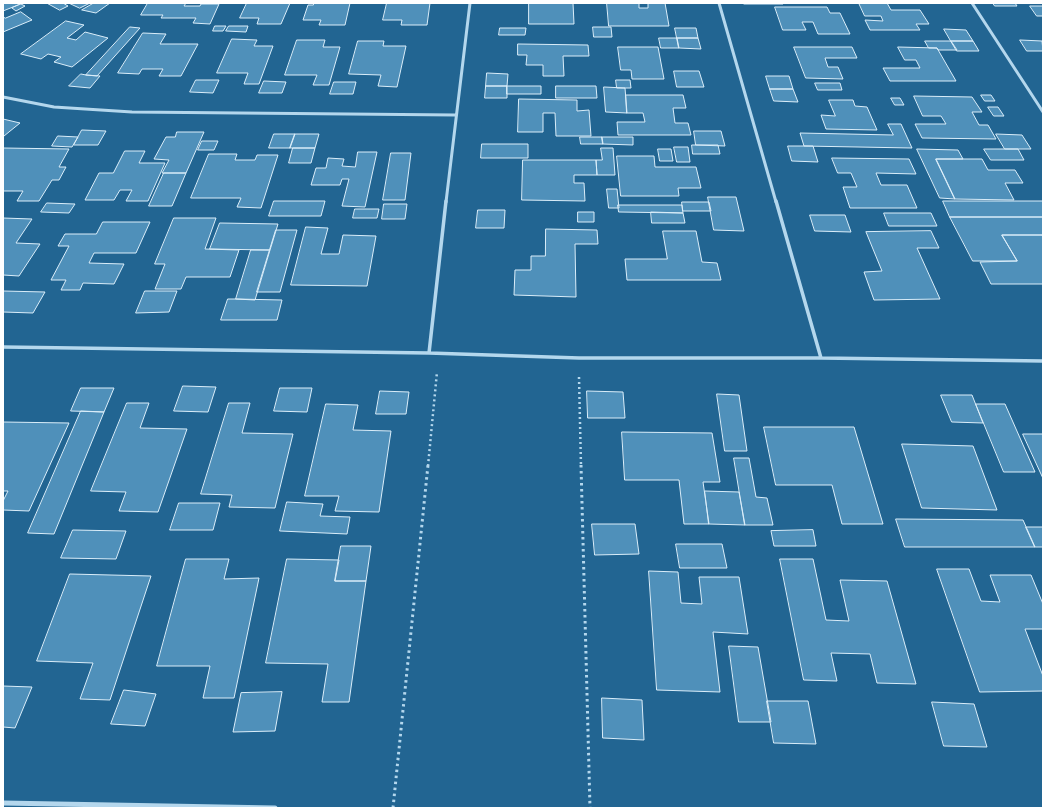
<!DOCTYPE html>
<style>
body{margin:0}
#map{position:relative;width:1046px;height:811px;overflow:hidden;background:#226592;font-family:Quicksand,sans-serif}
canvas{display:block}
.frame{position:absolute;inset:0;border:4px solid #fff;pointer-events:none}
</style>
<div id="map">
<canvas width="1046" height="811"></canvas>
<div class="frame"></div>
</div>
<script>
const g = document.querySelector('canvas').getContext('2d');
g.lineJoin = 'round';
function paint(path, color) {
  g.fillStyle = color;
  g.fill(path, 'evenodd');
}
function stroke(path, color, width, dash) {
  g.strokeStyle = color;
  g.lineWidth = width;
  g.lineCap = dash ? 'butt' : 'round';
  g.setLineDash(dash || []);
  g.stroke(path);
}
const building = new Path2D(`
 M3,3H23L3,11Z
 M47,3H63L68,6L60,10Z
 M69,3H90L80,8Z
 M94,3H110L96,13L82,10Z
 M148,3H186L184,6H200L201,4H219L210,24L193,23L196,18H161L163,15H141Z
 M247,3H290L281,24H257L259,18H240Z
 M314,3H350L345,25H319L321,20H303L308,5H313Z
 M387,3H430L427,25H401L402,20H383Z
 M529,3H573L574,24H529Z
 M607,3H639V8H648V3H665L669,26H609Z
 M743,3H782L783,4H744Z
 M859,3H887L891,10H920L929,24H916L920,30H870L865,20L883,21L881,16H865Z
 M993,3H1015L1017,6H995Z
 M21,4L25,6L16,11L12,8Z
 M1030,6H1043V16H1037Z
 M775,7H827L830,13H840L850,34H818L813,22H802L806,30H783Z
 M21,12L32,20L3,32V17L5,18Z
 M66,21L84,25L67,38L76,40L85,32L108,38L72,67L54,62L61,57L48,54L41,59L21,54Z
 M215,26H226L223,31H213Z
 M229,26H248L246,32L226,31Z
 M130,27L140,28L97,76L86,75Z
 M593,27H611L612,37H594Z
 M500,28H526L525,35H499Z
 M675,28H696L698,38H677Z
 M944,29L966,30L973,41H951Z
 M143,33L166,34L160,44H198L181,76H159L163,69H142L139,74L118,73Z
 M659,38H677L679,48H661Z
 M677,38H698L701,49L679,48Z
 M232,39L257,40L254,46H273L259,84H244L248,73H217Z
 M297,40H325L323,47H340L329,85H313L317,75H285Z
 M1020,40L1042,41L1043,51H1027Z
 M358,41H384L383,46H406L397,87L378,86L381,75L349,74Z
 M925,41H951L957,50H938L937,48H929Z
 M951,41H973L979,51H957Z
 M518,44L588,45L589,56H563L564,76H543V65H526L527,55H518Z
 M618,47H658L664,79H632L631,70H621Z
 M794,47H852L857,58H825L828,67H838L843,79L806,78Z
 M898,47L937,48L956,81H890L883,68H920L916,60H905Z
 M674,71H699L704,87H677Z
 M487,73L508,74L507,86H486Z
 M81,74L86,75L100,76L90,88L69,86Z
 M766,76H789L793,89H770Z
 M196,80H219L213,93L190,92Z
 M616,80H630L631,88H617Z
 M264,81L286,82L282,93H259Z
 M334,82H356L353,94H330Z
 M815,83H840L842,90H818Z
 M486,86H507V98H485Z
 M507,86H541V94H507Z
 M556,86H596L597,98H556Z
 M604,87L625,88L627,113L606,112Z
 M770,89H793L798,102L774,101Z
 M626,95H683L686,108H673L675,123H688L691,135H618L617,122H645L643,113H627Z
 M981,95H991L995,101H985Z
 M914,96L972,97L982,112H972L979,125H988L996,139L922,138L915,124H946L941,116H923Z
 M891,98H900L904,105H895Z
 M519,99L577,100V111L589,110L591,136H556L555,113H543V132H518Z
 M829,100H853L855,106L867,107L877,130L826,129L821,115L835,116Z
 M988,107H998L1004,116H994Z
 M3,119L20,123L4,136H3Z
 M888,124H901L912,148L804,146L800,133L893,135Z
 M82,130L106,131L98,145H74Z
 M694,131H721L725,146L696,145Z
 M177,132H204L186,173H162L169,160L154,159L166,137H175Z
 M274,134H295L290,148H269Z
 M295,134H319L315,148H290Z
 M996,134L1022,135L1031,149H1005Z
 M58,136L78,137L72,147L52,146Z
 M580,137H602L603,144H581Z
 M602,137H633V145L603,144Z
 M202,141H218L214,150H198Z
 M482,144H528V158H481Z
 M692,145H718L720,154H693Z
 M788,146H813L818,162L792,161Z
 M674,147H688L690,162H677Z
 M3,148L69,149L59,167H66L59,180H52L39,201H17L23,191H3Z
 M293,148H315L311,163H289Z
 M601,148H613L615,175H597L596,160H602Z
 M658,149H671L673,161H660Z
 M917,149L958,150L963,159H936L955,199L940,198Z
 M984,149H1018L1024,160H991Z
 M125,151H145L139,163H165L148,201H126L132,190H120L114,200H85L99,173H113Z
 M358,152H377L365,207L342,206L349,179H342L340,185H311L316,168H326L328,158L344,159L342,166L355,167Z
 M391,153H411L405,200H383Z
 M209,154H237L235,160H255L257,155H278L261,208L237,207L241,198H191Z
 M617,156H654L655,167H696L701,188H678L679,196H621Z
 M832,158L909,159L916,174L876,173L881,185H907L917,208H850L843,187H857L851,173H838Z
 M936,159H982L988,170H1015L1023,183H1005L1014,200L955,199Z
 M523,160H596L597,175H574V183H584L585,201L522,200Z
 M164,173H186L172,206H149Z
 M607,189H617L619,208H609Z
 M708,197H736L744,231L714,230Z
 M274,201H325L321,216H269Z
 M943,201H1043V217H950Z
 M682,202H709L711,211H683Z
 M47,203L75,204L69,213L41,212Z
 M384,204H407L405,219H382Z
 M618,205H682L683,213L619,212Z
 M355,209H379L377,218H353Z
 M478,210H505L504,228H476Z
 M578,212H594V222H578Z
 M651,212L683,213L685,223H652Z
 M884,213H931L937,226H889Z
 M810,215H845L851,232L815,231Z
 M950,217H1043V235H1002L1017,261H973Z
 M3,218L32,219L16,243L40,244L19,276L3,275Z
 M174,218H216L205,249L239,250L230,277H186L181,289H155L165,264H155Z
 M103,222H150L136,253H94L89,263L124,264L114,284L83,283L80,290H61L66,280H51L69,246H58L65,234H96Z
 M220,223L278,224L270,250L210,249Z
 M306,227L328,228L321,254H339L343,235L376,236L367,286L291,285Z
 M546,229L597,230L598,244H575L576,297L514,295L515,270H531V256H545Z
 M276,230H297L280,292H257Z
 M663,231H696L702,262L717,263L721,280H627L625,259H667Z
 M931,231L939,248H917L940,299L874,300L864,272L882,271L866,232Z
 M1002,235H1042L1043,237V284H991L980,262L1017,261Z
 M251,250H270L255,300L236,299Z
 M3,291L45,292L33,313L3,312Z
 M145,291H177L169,312L136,313Z
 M228,299H236L282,300L277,320H221Z
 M183,386L216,387L208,412L174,411Z
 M81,388H114L104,412L71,411Z
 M280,388H312L307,412L274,411Z
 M380,391L409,392L406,414H376Z
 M587,391L623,392L625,418H588Z
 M717,394L739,395L747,451H725Z
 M941,395H972L983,423L952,422Z
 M127,403H149L140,428L187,429L158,512L119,511L126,492L91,491Z
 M229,403H250L242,433L293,434L275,508L229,507L232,495L201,494Z
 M326,404L358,405L353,430L391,431L379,512L335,511L339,496H305Z
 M976,404H1005L1035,472H1004Z
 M81,411L104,412L54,534L28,533Z
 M3,422L69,423L29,511L3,510V501L8,491H3Z
 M764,427H854L883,524H842L832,485H776Z
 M622,432L712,433L720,482H703L709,524H684L679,480H625Z
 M1023,434H1043V478Z
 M902,444L973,446L997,510L922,508Z
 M734,458H749L756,497L767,498L773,525H745Z
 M705,491L739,492L745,525L709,524Z
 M287,502L323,504L320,516L350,517L347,534L280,531Z
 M179,503H220L213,530H170Z
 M896,519L1023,520L1035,547H905Z
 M592,524H635L639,554L595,555Z
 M1026,527H1043V547H1035Z
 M73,530L126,531L116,559L61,558Z
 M813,530L816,546H774L771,531Z
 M676,544H722L727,568H680Z
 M341,546H371L366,581H335Z
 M186,559H229L224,579L259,578L234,698H203L210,666H157Z
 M287,559L339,560L335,581H366L349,702H322L328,664L266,663Z
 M780,559H813L826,620L849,621L840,580L887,581L916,684L877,683L870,654L831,653L837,681L804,680Z
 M937,569H969L981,601L1000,602L990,575H1031L1043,604V629H1025L1043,676V691L980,692Z
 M649,571L678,572L681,603L702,604L699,577H739L748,634L713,632L720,692L657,690Z
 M70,574L151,576L110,700L80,699L93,663L37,661Z
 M729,646L758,647L771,722H739Z
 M3,686L32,687L15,728L3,727Z
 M124,690L156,694L145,726L111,724Z
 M282,692L275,731L233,732L241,693Z
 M602,698L642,700L644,740L603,738Z
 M767,701H808L816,744L774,743Z
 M932,702L974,704L987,747L944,746Z`);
paint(building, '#4f90ba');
stroke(building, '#daedf9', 1);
stroke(new Path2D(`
 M579,377L581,466
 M428,466L437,372`), '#b4d7ed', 2.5, [2, 3]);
stroke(new Path2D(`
 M581,465L590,808
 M393,808L428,465`), '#b4d7ed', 3, [2.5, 3.5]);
stroke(new Path2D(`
 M719,3L776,202
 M972,3L1043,112
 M3,97L54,107L132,112L455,115
 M446,202L470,3`), '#b4d7ed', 3);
stroke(new Path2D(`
 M776,201L821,358
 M3,347L429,353L579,358H821L1043,361
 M429,353L446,201`), '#b4d7ed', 3.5);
stroke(new Path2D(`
 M3,803L275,808`), '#b4d7ed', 5);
</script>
